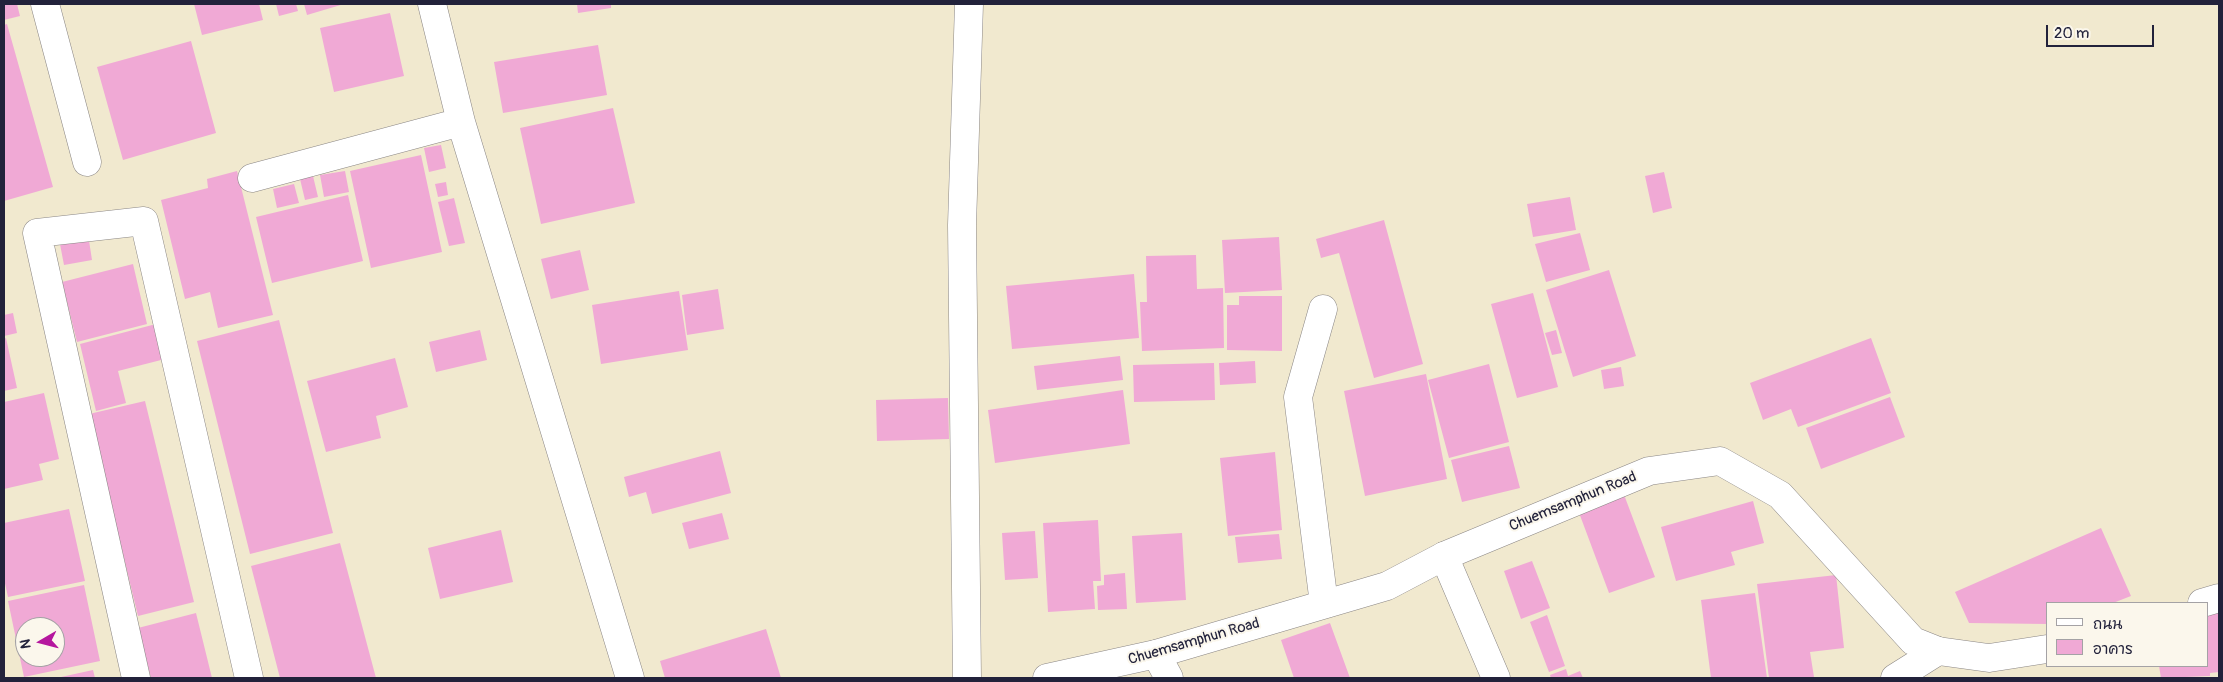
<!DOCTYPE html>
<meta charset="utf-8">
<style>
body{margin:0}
#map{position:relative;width:2223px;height:682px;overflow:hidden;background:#f1e9cf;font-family:Pangolin,"Playpen Sans Thai",sans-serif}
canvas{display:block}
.frame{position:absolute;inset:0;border:5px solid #22223b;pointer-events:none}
.legend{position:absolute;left:2046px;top:602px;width:162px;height:65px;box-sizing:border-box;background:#fbf7ec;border:1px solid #a4a2a5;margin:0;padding:6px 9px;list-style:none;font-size:15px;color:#22223b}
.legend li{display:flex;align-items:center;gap:10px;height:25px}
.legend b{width:25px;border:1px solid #a4a2a5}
.north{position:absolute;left:15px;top:617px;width:50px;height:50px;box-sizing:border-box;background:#fbf7ec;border:1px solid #a4a2a5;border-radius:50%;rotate:262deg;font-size:14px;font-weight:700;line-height:20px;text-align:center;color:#22223b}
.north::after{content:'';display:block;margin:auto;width:18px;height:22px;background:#b5179e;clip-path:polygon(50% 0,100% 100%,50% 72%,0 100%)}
.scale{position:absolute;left:2046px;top:25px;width:108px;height:22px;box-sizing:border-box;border:2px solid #22223b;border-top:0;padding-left:6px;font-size:15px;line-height:18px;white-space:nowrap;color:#22223b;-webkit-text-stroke:4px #fbf7ec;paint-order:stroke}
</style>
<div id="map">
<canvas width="2223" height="682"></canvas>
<div class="frame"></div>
<ul class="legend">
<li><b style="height:6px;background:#fff"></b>ถนน</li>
<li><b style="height:14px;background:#f0a9d5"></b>อาคาร</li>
</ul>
<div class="north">N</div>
<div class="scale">20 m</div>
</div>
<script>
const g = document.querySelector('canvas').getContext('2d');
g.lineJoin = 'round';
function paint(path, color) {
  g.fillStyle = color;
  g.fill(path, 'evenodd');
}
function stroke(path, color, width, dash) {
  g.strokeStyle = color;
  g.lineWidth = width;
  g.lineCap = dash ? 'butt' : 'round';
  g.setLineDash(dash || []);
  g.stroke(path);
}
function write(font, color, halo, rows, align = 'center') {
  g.font = font + ' Pangolin,sans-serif';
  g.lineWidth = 4;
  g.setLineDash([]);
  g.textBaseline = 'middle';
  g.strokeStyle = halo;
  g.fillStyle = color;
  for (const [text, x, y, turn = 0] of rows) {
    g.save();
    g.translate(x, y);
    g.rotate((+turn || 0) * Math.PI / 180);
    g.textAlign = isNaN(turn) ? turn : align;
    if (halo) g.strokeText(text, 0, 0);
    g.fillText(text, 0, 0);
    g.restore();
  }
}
paint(new Path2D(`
 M4,4H17L20,16L4,20Z
 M194,4H259L263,20L202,35Z
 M276,4H296L298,11L279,16Z
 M304,4H344L307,15Z
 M577,4H611V8L578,13Z
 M390,13L404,76L334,92L320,28Z
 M7,24L53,187L4,201V25Z
 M191,41L216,133L123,160L97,67Z
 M598,45L607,95L503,113L494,62Z
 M613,108L635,203L541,224L520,128Z
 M441,145L446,168L429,172L424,148Z
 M421,155L442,252L371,268L350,171Z
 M237,171L273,315L218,328L210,292L185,299L161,200L208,188L207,179Z
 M345,171L349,192L324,197L320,175Z
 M1664,172L1672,208L1653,213L1645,176Z
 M313,176L318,197L305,200L300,179Z
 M446,182L448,195L438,197L435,184Z
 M294,184L299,203L277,208L273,189Z
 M348,195L363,261L272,283L256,217Z
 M1570,197L1576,230L1533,237L1527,204Z
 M454,198L465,243L449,246L438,202Z
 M1384,220L1423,364L1374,378L1339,253L1321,258L1316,239Z
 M1580,233L1590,270L1546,282L1535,244Z
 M88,234L92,260L64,265L59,239Z
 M1279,237L1282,290L1225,293L1222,240Z
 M580,250L589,290L551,299L541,259Z
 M1196,255L1197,289L1223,288L1224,348L1142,351L1140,302H1147L1146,256Z
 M133,264L147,324L77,342L62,282Z
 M1609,270L1636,356L1573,377L1546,290Z
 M1134,274L1139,338L1012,349L1006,286Z
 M718,289L724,329L687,335L682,295Z
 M679,291L688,350L601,364L592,305Z
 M1533,293L1558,387L1517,398L1491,304Z
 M1239,296H1282V351L1227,350V305H1239Z
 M13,313L17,333L4,336V315Z
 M279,320L333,533L250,554L197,341Z
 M156,324L165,359L118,371L126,403L96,411L80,344Z
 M480,330L487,360L436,372L429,342Z
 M1556,330L1562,353L1552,355L1545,333Z
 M6,338L17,388L4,391V339Z
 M1871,338L1891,393L1798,427L1791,409L1763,420L1750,383Z
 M1120,356L1123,380L1037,390L1034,366Z
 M395,358L408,407L376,416L381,438L326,452L307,381Z
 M1255,361L1256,383L1220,385L1219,363Z
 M1214,363L1215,400L1134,402L1133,365Z
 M1489,364L1509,442L1449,458L1428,380Z
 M1621,367L1624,386L1604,389L1601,370Z
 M1426,374L1447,479L1365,496L1344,391Z
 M1123,390L1130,444L995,463L988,410Z
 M44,393L59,459L39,464L43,480L4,489V402Z
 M1890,397L1905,437L1821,469L1806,428Z
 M948,398L949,439L877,441L876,400Z
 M145,401L194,602L138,616L89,414Z
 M1509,446L1520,488L1462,502L1451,460Z
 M720,451L731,493L652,514L646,492L629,497L624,477Z
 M1275,452L1282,530L1228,536L1220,458Z
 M1623,492L1655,577L1609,593L1578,510Z
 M1753,501L1764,543L1731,552L1735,565L1676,581L1661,527Z
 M69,509L85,581L8,597L4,579V523Z
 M722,513L729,539L689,549L682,523Z
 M1098,520L1101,581H1093L1095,609L1048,612L1043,523Z
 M2101,528L2131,596L2113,603H2047V624L1969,623L1955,592Z
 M501,530L513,582L440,599L428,548Z
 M1035,531L1038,578L1005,580L1002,533Z
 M1182,533L1186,600L1136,603L1132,536Z
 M1279,534L1282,559L1238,563L1235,537Z
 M340,543L376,678H280L251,566Z
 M1532,561L1550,608L1521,619L1504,571Z
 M1125,573L1127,609L1098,610L1097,586L1104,585V575Z
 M1836,575L1844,648L1810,652L1814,677L1769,678L1757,584Z
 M84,585L100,661L24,677L8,601ZM25,627H55V657H25Z
 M1755,593L1767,678H1711L1701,600Z
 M2219,605V672L2210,673V676L2161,678L2159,666H2207V607Z
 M196,613L212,678H151L138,628Z
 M1547,615L1565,666L1549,672L1530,622Z
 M1330,623L1350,678H1294L1281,640Z
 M766,629L781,678H665L660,661Z
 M1566,669L1568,676L1580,671L1583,678H1551L1550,675Z
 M93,670L95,678H61V677Z`), '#f0a9d5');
const minor = new Path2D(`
 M45,4L87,162
 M432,4L461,122L630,678
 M252,178L461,122
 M1323,309L1298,397L1324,604
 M1444,556L1496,678
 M1156,654L1169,678
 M136,678L37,233L144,221L249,678
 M967,678L962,225L969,4
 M1895,678L1938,651`);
const tertiary = new Path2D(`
 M2202,603L2219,598
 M1047,678L1156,654L1387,586L1444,556L1649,471L1720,461L1780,495L1913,641L1938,651L1989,658L2047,649`);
stroke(minor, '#8a8685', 29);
stroke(tertiary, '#8a8685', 29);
stroke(minor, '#fff', 28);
stroke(tertiary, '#fff', 28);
write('15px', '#22223b', '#fbf7ec', [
 ["Chuemsamphun Road",1573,502,-22],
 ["Chuemsamphun Road",1194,642,-16]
]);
</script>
